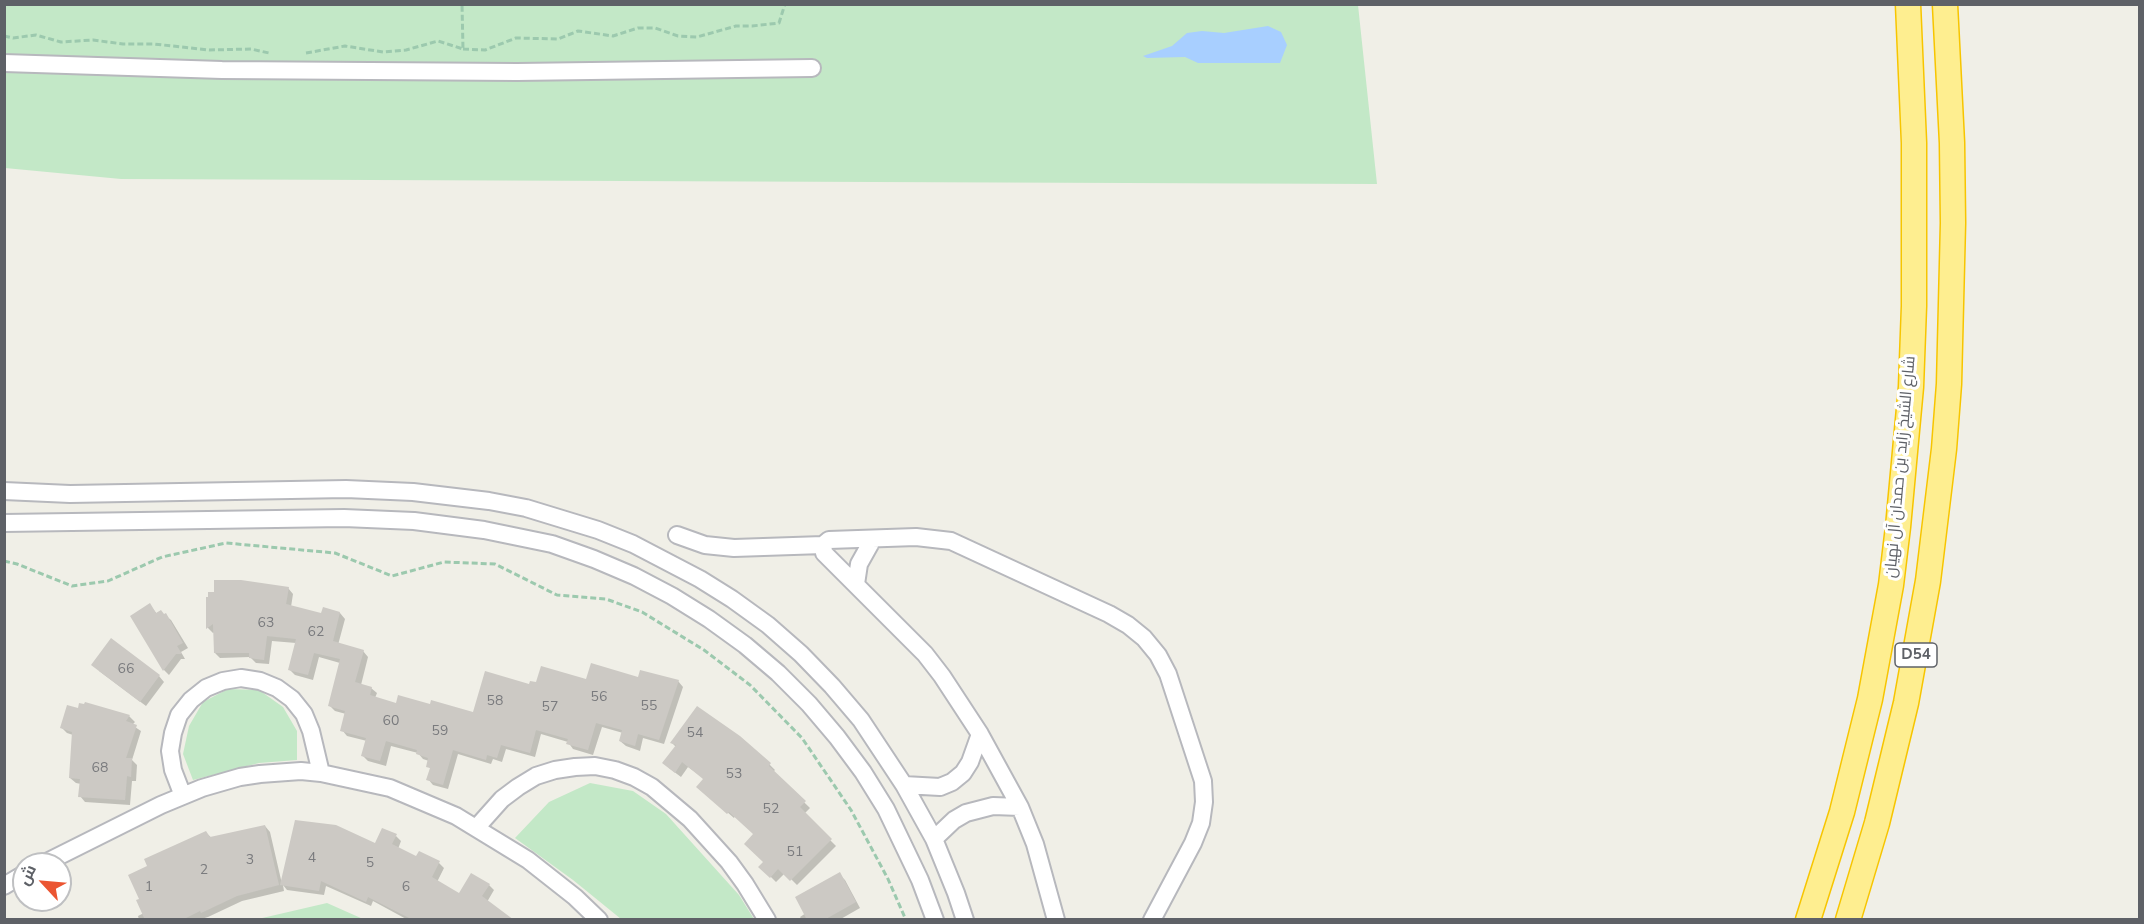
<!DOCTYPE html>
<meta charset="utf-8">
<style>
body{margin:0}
#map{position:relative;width:2144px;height:924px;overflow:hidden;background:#f0efe7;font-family:"Nunito Sans",Cairo,sans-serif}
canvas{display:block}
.frame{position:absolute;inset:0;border:6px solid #5e6167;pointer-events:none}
.north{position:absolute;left:12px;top:852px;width:60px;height:60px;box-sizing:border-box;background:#fff;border:2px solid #bfc0c2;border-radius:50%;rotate:296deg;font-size:16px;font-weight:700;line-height:24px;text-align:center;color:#5e6167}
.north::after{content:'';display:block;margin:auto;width:21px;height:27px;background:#eb5532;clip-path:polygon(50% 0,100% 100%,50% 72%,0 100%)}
</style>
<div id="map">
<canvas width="2144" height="924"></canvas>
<div class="frame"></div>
<div class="north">ش</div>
</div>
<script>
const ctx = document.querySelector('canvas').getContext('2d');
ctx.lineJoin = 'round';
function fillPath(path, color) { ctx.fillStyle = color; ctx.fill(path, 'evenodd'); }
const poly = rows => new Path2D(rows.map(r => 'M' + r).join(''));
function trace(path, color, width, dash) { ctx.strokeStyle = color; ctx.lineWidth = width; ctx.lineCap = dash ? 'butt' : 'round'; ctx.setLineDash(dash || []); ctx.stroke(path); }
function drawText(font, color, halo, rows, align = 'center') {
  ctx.font = font + ' "Nunito Sans",Cairo,sans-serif'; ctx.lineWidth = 6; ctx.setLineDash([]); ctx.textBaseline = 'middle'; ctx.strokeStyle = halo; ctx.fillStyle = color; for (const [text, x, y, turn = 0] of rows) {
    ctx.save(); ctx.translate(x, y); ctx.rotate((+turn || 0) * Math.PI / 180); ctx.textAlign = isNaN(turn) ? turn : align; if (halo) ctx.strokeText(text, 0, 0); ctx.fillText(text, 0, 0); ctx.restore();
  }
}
const green = poly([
 [4,5,1358,5,1377,184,121,179,5,168],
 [228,689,259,690,283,707,297,731,297,760,259,763,193,780,183,754,189,726,203,702],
 [590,783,633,791,666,814,739,895,754,919,621,919,573,880,515,838,549,802],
 [327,903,363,919,258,919]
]);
const water = poly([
 [1268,26,1281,32,1287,45,1280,63,1198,63,1185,57,1147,58,1143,56,1172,46,1187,33,1202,31,1224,33]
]);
const shadow = poly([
 [288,588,293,594,291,607,322,615,340,613,345,619,338,645,363,651,368,657,361,685,371,688,377,693,375,698,397,704,474,714,530,686,587,681,639,679,678,681,683,687,664,744,643,738,640,751,626,746,620,741,623,733,602,727,593,755,573,749,568,742,541,734,535,757,506,749,502,762,493,759,491,764,458,754,448,789,433,785,428,779,431,769,428,766,429,761,423,759,418,753,391,746,386,766,368,761,363,756,367,741,347,736,342,730,346,714,335,711,329,705,340,663,319,657,313,680,295,675,290,670,296,643,272,641,269,664,256,663,250,657,220,658,215,653,215,632,213,633,208,628,207,599],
 [150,605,157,614,165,615,171,620,188,648,181,652,185,659,181,659,169,675,164,670,132,616],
 [99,671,159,676,164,682,146,706],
 [86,703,129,716,135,722,132,725,141,731,132,760,137,765,136,781,132,781,130,805,85,802,80,796,81,784,76,783,70,778,73,735,67,733,62,728],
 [739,737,770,765,775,770,773,772,810,808,804,814,836,846,797,885,785,873,776,882,761,867,765,862,755,834,735,816,734,818,704,792,705,779,688,767,681,777,669,768,676,747,672,743],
 [265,826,270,832,282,884,396,836,401,841,398,849,417,858,439,863,444,868,437,882,459,895,489,885,494,890,487,902,512,920,408,920,373,901,371,906,326,886,324,895,287,890,283,885,284,891,242,901,208,917,198,920,139,920,138,916,144,913,141,900,149,867,206,833,212,838],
 [839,874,845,880,860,908,839,920,802,920,800,917,806,913]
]);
const building = poly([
 [214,580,241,580,289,587,286,604,321,613,323,607,340,612,333,641,364,650,355,682,372,687,370,695,396,703,398,695,430,704,431,700,473,712,485,671,529,684,530,681,536,682,541,666,586,679,591,663,638,677,640,670,679,680,659,740,638,734,635,746,619,741,622,730,596,723,588,750,566,744,568,739,536,730,530,753,501,745,497,758,487,755,486,760,453,750,443,785,426,780,430,768,426,767,428,758,416,754,417,750,386,741,380,761,361,756,366,738,340,731,345,711,328,706,340,659,314,653,308,675,288,670,296,639,267,636,264,660,249,658,249,653,214,653,213,624,206,629,206,597,208,597,208,592,214,592],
 [150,603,156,613,161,610,164,614,166,613,183,643,177,646,182,654,176,654,163,671,130,616],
 [111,638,160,675,140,702,91,665],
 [85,702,130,715,126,721,137,725,126,758,132,758,131,777,127,776,125,800,78,797,80,779,69,778,72,732,60,728,67,705,78,708,79,703,84,704],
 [697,706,740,736,771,763,769,766,806,801,800,807,832,839,790,881,778,869,770,878,758,867,763,862,744,844,753,834,729,812,727,814,696,787,703,779,682,762,675,773,662,763,676,745,670,743],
 [295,820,336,825,375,843,382,828,397,834,392,844,416,856,419,851,440,861,432,877,459,893,471,873,490,884,482,896,514,920,413,920,368,897,366,902,321,881,319,891,280,885],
 [265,825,279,885,237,896,201,913,200,911,182,920,145,920,136,900,139,899,128,875,147,866,144,859,206,831,210,837],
 [840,872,856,902,824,920,807,920,795,897]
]);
const path = poly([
 [4,36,13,38,36,35,61,42,93,40,123,44,154,44,209,50,251,49,269,53],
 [463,49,485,50,516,38,558,39,578,31,613,36,638,28,655,28,678,36,697,37,736,26,752,26,779,23,785,4],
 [306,53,345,46,383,52,406,50,438,41,463,49,462,4],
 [4,561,17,564,72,586,108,581,162,557,226,543,335,553,392,576,444,562,495,564,557,595,606,599,642,612,704,650,750,685,802,738,851,810,888,879,906,920],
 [296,920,310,920]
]);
const minor = poly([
 [4,63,222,70,517,72,812,68],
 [4,491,70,494,346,489,413,492,489,501,526,508,598,530,633,544,700,579,732,599,768,625,801,654,832,686,861,720,904,785,934,839,956,893,965,920],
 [4,523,344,518,414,521,484,530,552,544,594,559,634,576,672,596,709,619,745,645,778,673,809,704,837,737,863,772,886,809,920,880,935,920],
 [677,535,705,545,734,548,823,545],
 [856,584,859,564,873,539],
 [904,785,940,787,952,782,963,773,970,762,980,734],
 [183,796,173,770,170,751,173,733,179,715,191,700,206,688,223,681,241,678,260,681,277,688,292,699,304,714,311,731,321,773],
 [477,827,502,799,518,787,536,776,555,770,575,767,595,766,615,770,634,777,652,787,690,819,729,862,745,884,767,920],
 [934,839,954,820,966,813,993,806,1020,807],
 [43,864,161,805,202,788,240,777,260,774,301,771,321,773,390,788,456,816,528,860,575,897,599,920],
 [4,886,24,874],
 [1056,920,1035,844,1020,807,980,734,942,676,925,654,824,553,823,545,829,540,916,537,951,541,1109,614,1128,625,1144,638,1158,655,1168,674,1203,781,1204,802,1201,823,1193,843,1152,920]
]);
const highway = poly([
 [1808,920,1842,812,1870,699,1891,585,1898,527,1911,387,1914,306,1914,143,1908,4],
 [1848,920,1877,823,1906,703,1928,581,1944,449,1949,384,1953,223,1952,143,1945,4]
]);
const numberNames = [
 ["63",266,624],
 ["62",316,633],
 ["66",126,670],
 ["56",599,698],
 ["58",495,702],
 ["55",649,707],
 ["57",550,708],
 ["60",391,722],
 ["59",440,732],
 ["54",695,734],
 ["68",100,769],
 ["53",734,775],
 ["52",771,810],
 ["51",795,853],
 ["4",312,859],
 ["3",250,861],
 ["5",370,864],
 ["2",204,871],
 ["1",149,888],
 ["6",406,888]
];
const shields = [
 [1916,655,42]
];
const shieldNames = [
 ["D54",1916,655]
];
const streetNames = [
 ["شارع الشيخ زايد بن حمدان آل نهيان",1901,467,-85]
];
fillPath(green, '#c3e8c7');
fillPath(water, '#a8cfff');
fillPath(shadow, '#0003');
fillPath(building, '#ccc9c4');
trace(minor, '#b7b8bd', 20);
trace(highway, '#f7c500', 27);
trace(path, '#9cc9ae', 3, [6, 3]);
trace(minor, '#fff', 16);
trace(highway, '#feee90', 24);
drawText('14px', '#7a7b7e', null, numberNames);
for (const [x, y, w] of shields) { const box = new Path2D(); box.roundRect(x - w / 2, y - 12, w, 24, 4.5); ctx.fillStyle = '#fff'; ctx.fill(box); trace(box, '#5e6167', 1.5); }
drawText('bold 15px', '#5e6167', null, shieldNames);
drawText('16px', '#5e6167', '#fff', streetNames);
</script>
